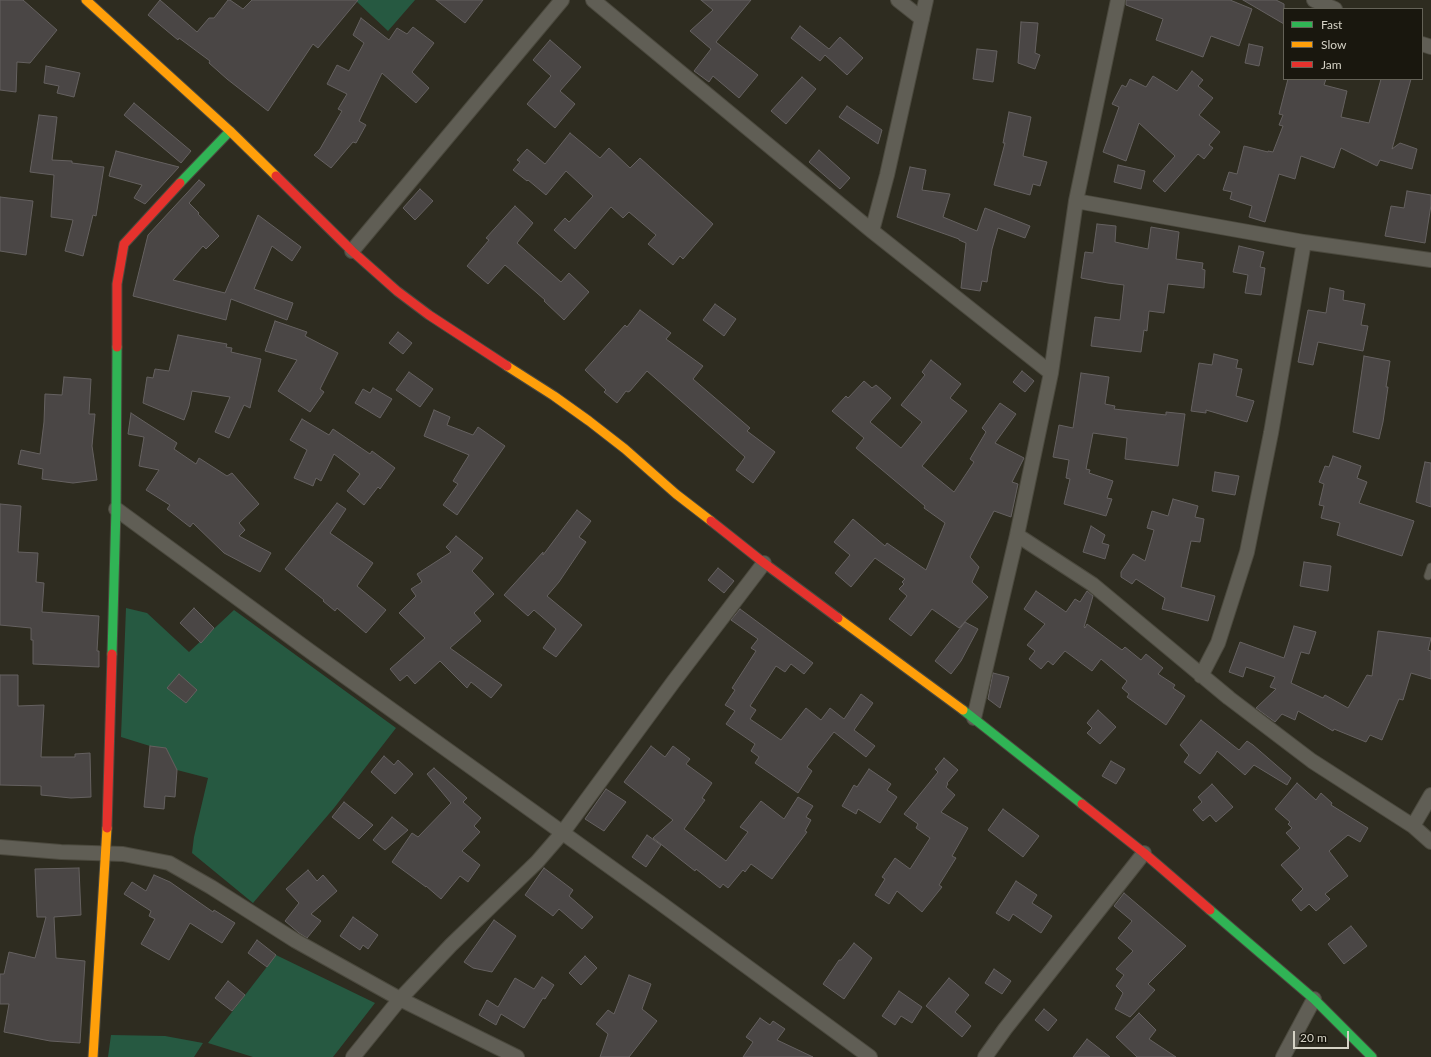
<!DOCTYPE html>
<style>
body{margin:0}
#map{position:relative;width:1431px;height:1057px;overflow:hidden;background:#2e2c20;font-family:Lato,sans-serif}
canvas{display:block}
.legend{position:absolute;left:1283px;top:8px;width:140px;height:72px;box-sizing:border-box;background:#19170e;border:1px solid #646257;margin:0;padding:5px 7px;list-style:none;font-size:12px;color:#d5d2c5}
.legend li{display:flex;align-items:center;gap:8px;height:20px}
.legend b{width:20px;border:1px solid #646257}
.scale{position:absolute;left:1293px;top:1031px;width:56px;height:18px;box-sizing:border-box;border:2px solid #d5d2c5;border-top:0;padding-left:5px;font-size:12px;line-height:14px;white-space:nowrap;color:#d5d2c5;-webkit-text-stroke:3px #19170e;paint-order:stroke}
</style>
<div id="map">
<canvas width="1431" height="1057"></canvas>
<ul class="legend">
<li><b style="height:5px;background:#30b455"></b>Fast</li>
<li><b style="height:5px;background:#ff9f0a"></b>Slow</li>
<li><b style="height:5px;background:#e5322d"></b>Jam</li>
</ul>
<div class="scale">20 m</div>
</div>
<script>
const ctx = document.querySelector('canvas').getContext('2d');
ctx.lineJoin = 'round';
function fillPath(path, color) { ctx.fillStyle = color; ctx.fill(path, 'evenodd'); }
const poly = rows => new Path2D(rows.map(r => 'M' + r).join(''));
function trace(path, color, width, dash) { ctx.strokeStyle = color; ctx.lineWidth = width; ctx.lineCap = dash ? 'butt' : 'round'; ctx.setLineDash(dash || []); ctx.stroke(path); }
const green = poly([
 [355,0,415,0,388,31],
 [126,608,147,613,189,652,234,610,396,728,334,808,253,903,192,853,194,837,208,778,177,770,166,748,150,746,121,737],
 [276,955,375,1003,333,1057,253,1057,208,1043],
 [111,1035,165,1036,203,1043,194,1057,108,1057]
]);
const building = poly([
 [0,0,23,0,57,30,30,63,17,62,16,92,0,90,0,0],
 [160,0,197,32,209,18,214,18,228,0,230,0,243,9,252,0,358,0,318,48,313,44,268,111,227,79,209,63,210,61,179,38,178,40,148,15,160,0],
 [436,0,483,0,465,23,436,0],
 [701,0,751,0,716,42,758,75,739,98,713,76,709,82,694,71,711,49,690,31,713,10,701,0],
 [1126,0,1230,0,1252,9,1239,46,1211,36,1203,57,1156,40,1163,19,1126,5,1126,0],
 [1243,0,1276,0,1284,4,1284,24,1243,0],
 [361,18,389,40,397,28,407,34,413,27,434,43,412,72,429,88,416,103,382,73,359,121,366,125,356,143,353,142,331,168,314,155,320,149,342,111,338,109,347,94,327,84,337,65,349,71,364,43,353,35,361,18],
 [1021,22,1038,23,1035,53,1040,55,1035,69,1018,63,1021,22],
 [800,26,829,49,840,37,863,58,847,75,825,55,820,61,791,38,800,26],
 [550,40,581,67,560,91,575,104,555,128,527,104,551,76,533,60,550,40],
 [1249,44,1263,47,1259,66,1245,63,1249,44],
 [977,49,997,51,993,82,973,79,977,49],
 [46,66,80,73,74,97,57,93,59,86,44,83,46,66],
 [1192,71,1203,80,1198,86,1213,98,1199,115,1220,132,1209,145,1213,148,1204,159,1198,154,1165,192,1153,181,1175,156,1139,123,1126,161,1103,152,1119,107,1112,104,1122,85,1126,87,1130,79,1146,87,1153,76,1177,91,1192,71],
 [802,77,816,89,786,124,771,111,802,77],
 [1288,79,1326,79,1324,85,1347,91,1341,117,1369,123,1381,79,1411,79,1392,149,1400,143,1417,149,1412,169,1380,160,1377,166,1341,148,1334,168,1301,156,1295,179,1279,174,1265,222,1249,217,1252,206,1230,199,1232,192,1223,190,1229,172,1237,174,1244,146,1268,152,1268,151,1273,152,1283,126,1279,125,1283,115,1279,114,1288,79],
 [134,103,191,151,181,163,124,115,134,103],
 [847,106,882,130,878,144,839,117,847,106],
 [1009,112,1031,117,1023,156,1047,162,1040,186,1033,184,1030,195,994,185,1005,143,1003,143,1009,112],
 [39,115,57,117,52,160,72,161,72,163,104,167,96,216,93,215,83,256,65,251,73,220,51,217,54,175,30,172,39,115],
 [570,133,600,158,609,148,630,168,640,158,713,224,683,259,680,256,673,265,648,244,656,235,629,212,623,218,611,207,575,249,554,230,565,218,569,222,593,196,566,171,546,195,528,180,527,181,513,170,520,162,517,160,527,149,545,164,570,133],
 [819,150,850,178,840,189,809,162,819,150],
 [116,151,179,167,145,204,134,198,142,185,109,176,116,151],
 [1118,165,1145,171,1141,189,1114,182,1118,165],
 [910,167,926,170,922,190,950,194,943,217,977,231,985,208,1030,226,1025,238,998,228,992,249,987,282,982,281,980,291,961,288,966,243,959,240,959,239,897,217,910,167],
 [199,180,205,185,189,203,199,213,198,214,219,236,206,249,203,246,173,280,225,293,258,215,301,247,292,261,272,246,254,289,293,303,287,320,231,299,226,320,133,296,148,235,199,180],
 [420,189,433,201,415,220,403,208,420,189],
 [1407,191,1431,195,1431,205,1425,243,1385,236,1391,206,1404,208,1407,191],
 [0,197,33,201,26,255,0,251,0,197],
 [515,206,533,223,517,243,561,282,569,273,589,292,564,320,544,301,545,300,505,265,488,284,467,266,489,240,486,238,515,206],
 [1097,224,1116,226,1115,242,1148,249,1151,227,1179,232,1176,259,1203,263,1202,269,1205,270,1204,288,1168,284,1164,313,1149,311,1147,331,1144,330,1141,352,1091,346,1095,317,1120,320,1124,285,1108,283,1081,278,1085,252,1093,253,1097,224],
 [1239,246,1264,252,1260,267,1265,268,1261,295,1245,293,1248,275,1233,272,1239,246],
 [1330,288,1344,291,1343,300,1365,304,1361,325,1368,326,1363,351,1318,342,1313,365,1298,362,1308,310,1326,313,1330,288],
 [715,304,736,319,724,336,703,320,715,304],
 [640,310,671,333,666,339,703,366,693,379,750,428,747,431,775,452,753,483,736,470,745,457,647,371,630,391,628,392,626,391,617,403,604,392,606,390,585,370,625,325,627,327,640,310],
 [275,321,307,332,305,336,338,353,320,389,324,392,310,412,278,391,297,360,265,351,275,321],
 [398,332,412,343,403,354,389,343,398,332],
 [178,335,227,344,226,347,232,348,231,352,261,359,250,408,244,405,229,438,215,432,230,397,192,391,189,406,184,420,143,403,147,377,153,378,155,369,169,371,178,335],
 [1214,354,1238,360,1236,368,1242,369,1236,396,1254,401,1247,422,1206,410,1206,413,1191,411,1199,363,1212,365,1214,354],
 [1364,356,1390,361,1386,387,1388,387,1383,422,1379,439,1353,432,1364,356],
 [931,360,961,384,950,398,967,411,922,466,954,492,974,462,970,459,986,432,982,428,1000,403,1016,414,995,443,1024,458,1012,482,1018,484,1011,517,994,511,970,557,979,567,972,582,988,597,959,628,932,609,911,636,889,619,907,596,899,589,904,584,902,582,905,579,875,558,851,587,835,573,850,555,834,542,853,519,885,546,887,543,926,570,945,523,924,508,925,506,856,448,864,438,832,411,846,396,848,398,864,381,872,388,876,385,891,398,870,422,901,448,922,422,901,405,925,375,922,372,931,360],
 [1022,371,1034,381,1025,392,1013,382,1022,371],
 [409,372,433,389,420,407,396,390,409,372],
 [1081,373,1109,377,1105,404,1115,406,1114,409,1166,415,1166,412,1185,414,1178,466,1125,459,1127,438,1093,433,1086,469,1090,470,1089,473,1113,481,1107,498,1112,499,1106,516,1064,504,1070,479,1066,478,1069,460,1053,457,1059,425,1073,428,1081,373],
 [64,377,91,379,89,414,95,414,92,446,97,480,73,483,42,479,43,469,18,464,21,450,40,454,44,422,45,394,62,395,64,377],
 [373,388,392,399,380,418,355,403,363,389,370,393,373,388],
 [434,410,450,417,447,425,473,435,478,427,505,446,457,515,443,505,458,484,453,481,469,455,424,436,434,410],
 [131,413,177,443,174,449,196,464,199,458,227,476,232,473,259,504,239,523,245,530,239,536,271,553,260,572,224,553,193,523,190,527,167,509,170,505,146,490,159,470,139,466,144,437,128,434,131,413],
 [302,419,329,435,333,429,370,454,372,451,395,468,380,489,378,487,364,505,347,491,360,474,334,454,321,481,316,478,313,486,294,478,307,450,290,440,302,419],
 [1333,456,1361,466,1357,478,1367,482,1359,503,1414,521,1402,556,1337,535,1340,523,1321,518,1324,506,1319,505,1324,484,1319,482,1325,466,1329,467,1333,456],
 [1425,462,1431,463,1431,507,1416,502,1425,462],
 [1215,472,1239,476,1235,495,1212,491,1215,472],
 [1173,499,1198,506,1195,517,1204,519,1200,542,1191,541,1181,587,1215,596,1208,621,1162,609,1165,598,1136,579,1132,584,1121,577,1121,572,1133,554,1145,561,1154,530,1147,528,1152,511,1168,516,1173,499],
 [337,503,346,509,330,533,373,563,357,586,386,610,366,633,337,608,335,611,323,601,324,600,285,569,337,503],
 [0,504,21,506,18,552,38,553,36,582,44,583,42,612,99,616,97,651,99,651,99,667,33,664,33,640,31,640,31,628,0,625,0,504],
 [577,510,591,521,579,537,586,542,559,582,547,596,582,625,556,657,543,648,556,629,534,610,528,616,504,595,543,552,543,555,577,510],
 [1091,526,1105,535,1102,543,1109,545,1105,559,1083,552,1091,526],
 [456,536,483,558,472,571,494,594,474,613,481,621,450,648,502,685,491,698,471,682,467,688,440,661,415,684,407,675,400,681,390,669,425,638,399,613,416,596,411,589,422,582,417,574,451,552,446,547,456,536],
 [1304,562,1331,566,1328,591,1300,586,1304,562],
 [718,568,734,581,724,593,708,580,718,568],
 [1036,591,1066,612,1075,599,1080,602,1087,591,1093,596,1084,627,1085,628,1087,624,1122,650,1125,647,1141,660,1146,654,1163,668,1158,674,1175,685,1173,688,1185,696,1166,725,1127,697,1129,694,1122,688,1127,681,1101,659,1092,671,1065,651,1053,665,1048,661,1041,669,1029,659,1035,651,1027,645,1045,624,1024,609,1036,591],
 [194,608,214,628,201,643,180,623,194,608],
 [740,609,813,663,804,674,791,664,785,672,776,666,750,706,756,710,750,719,781,740,806,708,821,720,830,708,844,719,861,694,873,703,854,730,875,746,866,757,834,732,807,767,812,771,798,793,755,763,759,757,751,751,755,744,726,724,735,711,725,705,735,690,732,688,756,651,751,648,758,639,731,620,740,609],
 [965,622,978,629,961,661,951,674,935,661,965,622],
 [1294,626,1316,632,1309,654,1301,652,1291,683,1323,698,1325,695,1348,708,1367,675,1372,676,1378,631,1431,638,1428,650,1431,651,1431,679,1411,673,1403,700,1399,699,1382,740,1370,735,1366,742,1334,729,1333,731,1298,711,1295,720,1282,714,1275,722,1256,708,1276,689,1270,687,1275,677,1246,667,1243,677,1229,672,1240,642,1284,658,1294,626],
 [993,673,1009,677,1000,708,988,699,993,673],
 [179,674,197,690,186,703,167,688,179,674],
 [0,675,18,675,18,706,44,705,41,757,75,757,75,754,90,753,91,797,71,798,41,795,41,786,0,785,0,675],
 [1098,710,1116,727,1100,744,1087,733,1092,728,1087,723,1098,710],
 [1201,720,1239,750,1247,741,1253,745,1291,778,1287,785,1254,765,1245,775,1217,751,1215,755,1200,774,1184,762,1189,755,1180,745,1201,720],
 [150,746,166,748,177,770,175,797,165,796,164,809,144,807,150,746],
 [651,746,665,757,673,746,690,759,686,764,712,783,702,798,705,800,684,829,726,861,748,832,740,827,761,801,784,819,798,797,813,806,806,817,811,820,805,831,807,832,772,879,751,864,745,872,743,870,728,888,723,884,720,888,696,869,695,871,653,838,673,820,624,782,651,746],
 [384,756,394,765,398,760,413,774,395,794,371,772,384,756],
 [944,758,958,770,947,783,948,784,946,787,955,795,941,812,968,828,952,856,956,858,939,885,942,887,922,912,897,891,889,904,875,895,885,879,882,877,895,858,910,869,930,838,916,828,918,824,904,814,938,772,935,769,944,758],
 [1111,761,1125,769,1116,784,1102,776,1111,761],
 [434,768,467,798,463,802,481,818,474,826,480,832,462,851,480,865,468,882,460,876,441,899,426,886,426,887,392,862,412,833,418,837,451,803,427,774,434,768],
 [869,769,891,784,887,790,897,797,880,823,858,809,856,814,842,806,854,785,857,787,869,769],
 [1297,783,1316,800,1321,793,1332,803,1331,805,1368,828,1360,842,1348,835,1329,851,1348,876,1325,894,1330,899,1316,911,1309,904,1301,911,1292,900,1303,889,1281,865,1300,848,1286,833,1292,828,1288,824,1290,822,1275,809,1297,783],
 [1212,784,1233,807,1216,822,1210,815,1203,821,1193,810,1202,802,1198,797,1212,784],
 [606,789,626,802,604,831,585,819,606,789],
 [344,802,373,825,359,839,332,817,344,802],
 [1003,809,1039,836,1023,857,988,830,1003,809],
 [392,817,408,830,385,850,373,840,392,817],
 [647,835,661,845,646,867,632,857,647,835],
 [79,868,81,915,54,917,56,958,85,961,80,1043,50,1041,4,1032,9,1004,0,1004,0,974,4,974,9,952,35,958,46,917,37,917,35,869,79,868],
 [544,868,573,890,569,896,593,917,582,929,559,909,553,916,525,895,544,868],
 [308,870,317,881,323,875,337,891,311,914,321,921,307,938,299,933,285,921,299,903,286,889,308,870],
 [154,875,170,882,213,912,214,910,235,923,222,943,190,923,169,960,141,944,155,919,149,916,151,911,124,894,132,882,146,891,154,875],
 [1016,881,1037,895,1032,903,1052,916,1041,933,1013,914,1009,921,996,913,1016,881],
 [1124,893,1186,946,1148,984,1155,990,1130,1017,1115,1009,1123,993,1116,986,1124,975,1116,969,1133,951,1118,938,1132,921,1114,906,1124,893],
 [353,917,378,935,368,949,363,945,360,950,340,936,353,917],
 [494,920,516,936,492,972,473,968,464,962,494,920],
 [1351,926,1367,946,1344,964,1328,944,1351,926],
 [257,940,276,955,267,967,248,953,257,940],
 [854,943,872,958,844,999,823,984,839,960,841,960,854,943],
 [585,956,597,968,581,985,569,973,585,956],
 [994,969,1011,981,1002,994,985,983,994,969],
 [629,975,651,984,642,1009,657,1021,629,1057,600,1057,608,1034,596,1024,608,1010,614,1014,629,975],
 [542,977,554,985,545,999,543,998,524,1028,501,1014,496,1025,479,1015,487,1000,498,1007,515,978,534,989,542,977],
 [949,978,969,995,955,1012,971,1026,962,1037,926,1006,949,978],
 [228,981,245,995,232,1011,215,998,228,981],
 [899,991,922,1007,912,1023,901,1016,895,1025,882,1016,899,991],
 [1044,1009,1057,1020,1048,1031,1035,1020,1044,1009],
 [1139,1013,1156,1030,1149,1039,1176,1057,1137,1057,1116,1037,1139,1013],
 [760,1018,770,1025,773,1021,785,1029,777,1040,813,1057,743,1057,753,1042,746,1037,760,1018],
 [1087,1039,1110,1057,1073,1057,1087,1039]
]);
const lane = poly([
 [1428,576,1431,567]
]);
const street = poly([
 [593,0,872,231,1051,373],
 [898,0,922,19],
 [1314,0,1335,9],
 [1422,44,1431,47],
 [1076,201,1304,242,1431,260],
 [872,231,887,175,926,0],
 [352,251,562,0],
 [116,509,311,652,659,902,870,1057],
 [1017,535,1092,584,1229,698,1312,761,1413,826,1431,842],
 [1201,676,1218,643,1247,552,1271,433,1304,242],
 [974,718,1017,535,1051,373,1076,201,1118,0],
 [1413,826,1431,795],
 [0,847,61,852,123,854,169,863,211,887,296,941,400,999,517,1057],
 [353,1057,400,999,451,945,537,862,563,832,674,681,764,563],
 [985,1057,1005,1029,1144,853],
 [1283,1057,1314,999]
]);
const fast = poly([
 [180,183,230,131],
 [112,654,116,509,117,347],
 [963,710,1082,804],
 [1210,910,1314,999,1372,1057]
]);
const slow = poly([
 [86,0,230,131,276,176],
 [507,366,554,396,589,421,625,449,676,494,711,521],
 [838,618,963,710],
 [93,1057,107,828]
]);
const jam = poly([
 [276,176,352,251,397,291,429,315,507,366],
 [117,347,117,284,124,244,180,183],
 [711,521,764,563,838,618],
 [1082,804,1144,853,1210,910],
 [107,828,112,654]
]);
fillPath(green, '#265941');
fillPath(building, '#4a4645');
trace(building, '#656160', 1);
trace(lane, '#4b493e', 9);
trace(street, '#4b493e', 16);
trace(fast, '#4b493e', 11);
trace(slow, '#4b493e', 11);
trace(jam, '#4b493e', 11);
trace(lane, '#605e55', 7);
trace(street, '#605e55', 14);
trace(fast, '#30b455', 9);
trace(slow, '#ff9f0a', 9);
trace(jam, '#e5322d', 9);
</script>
